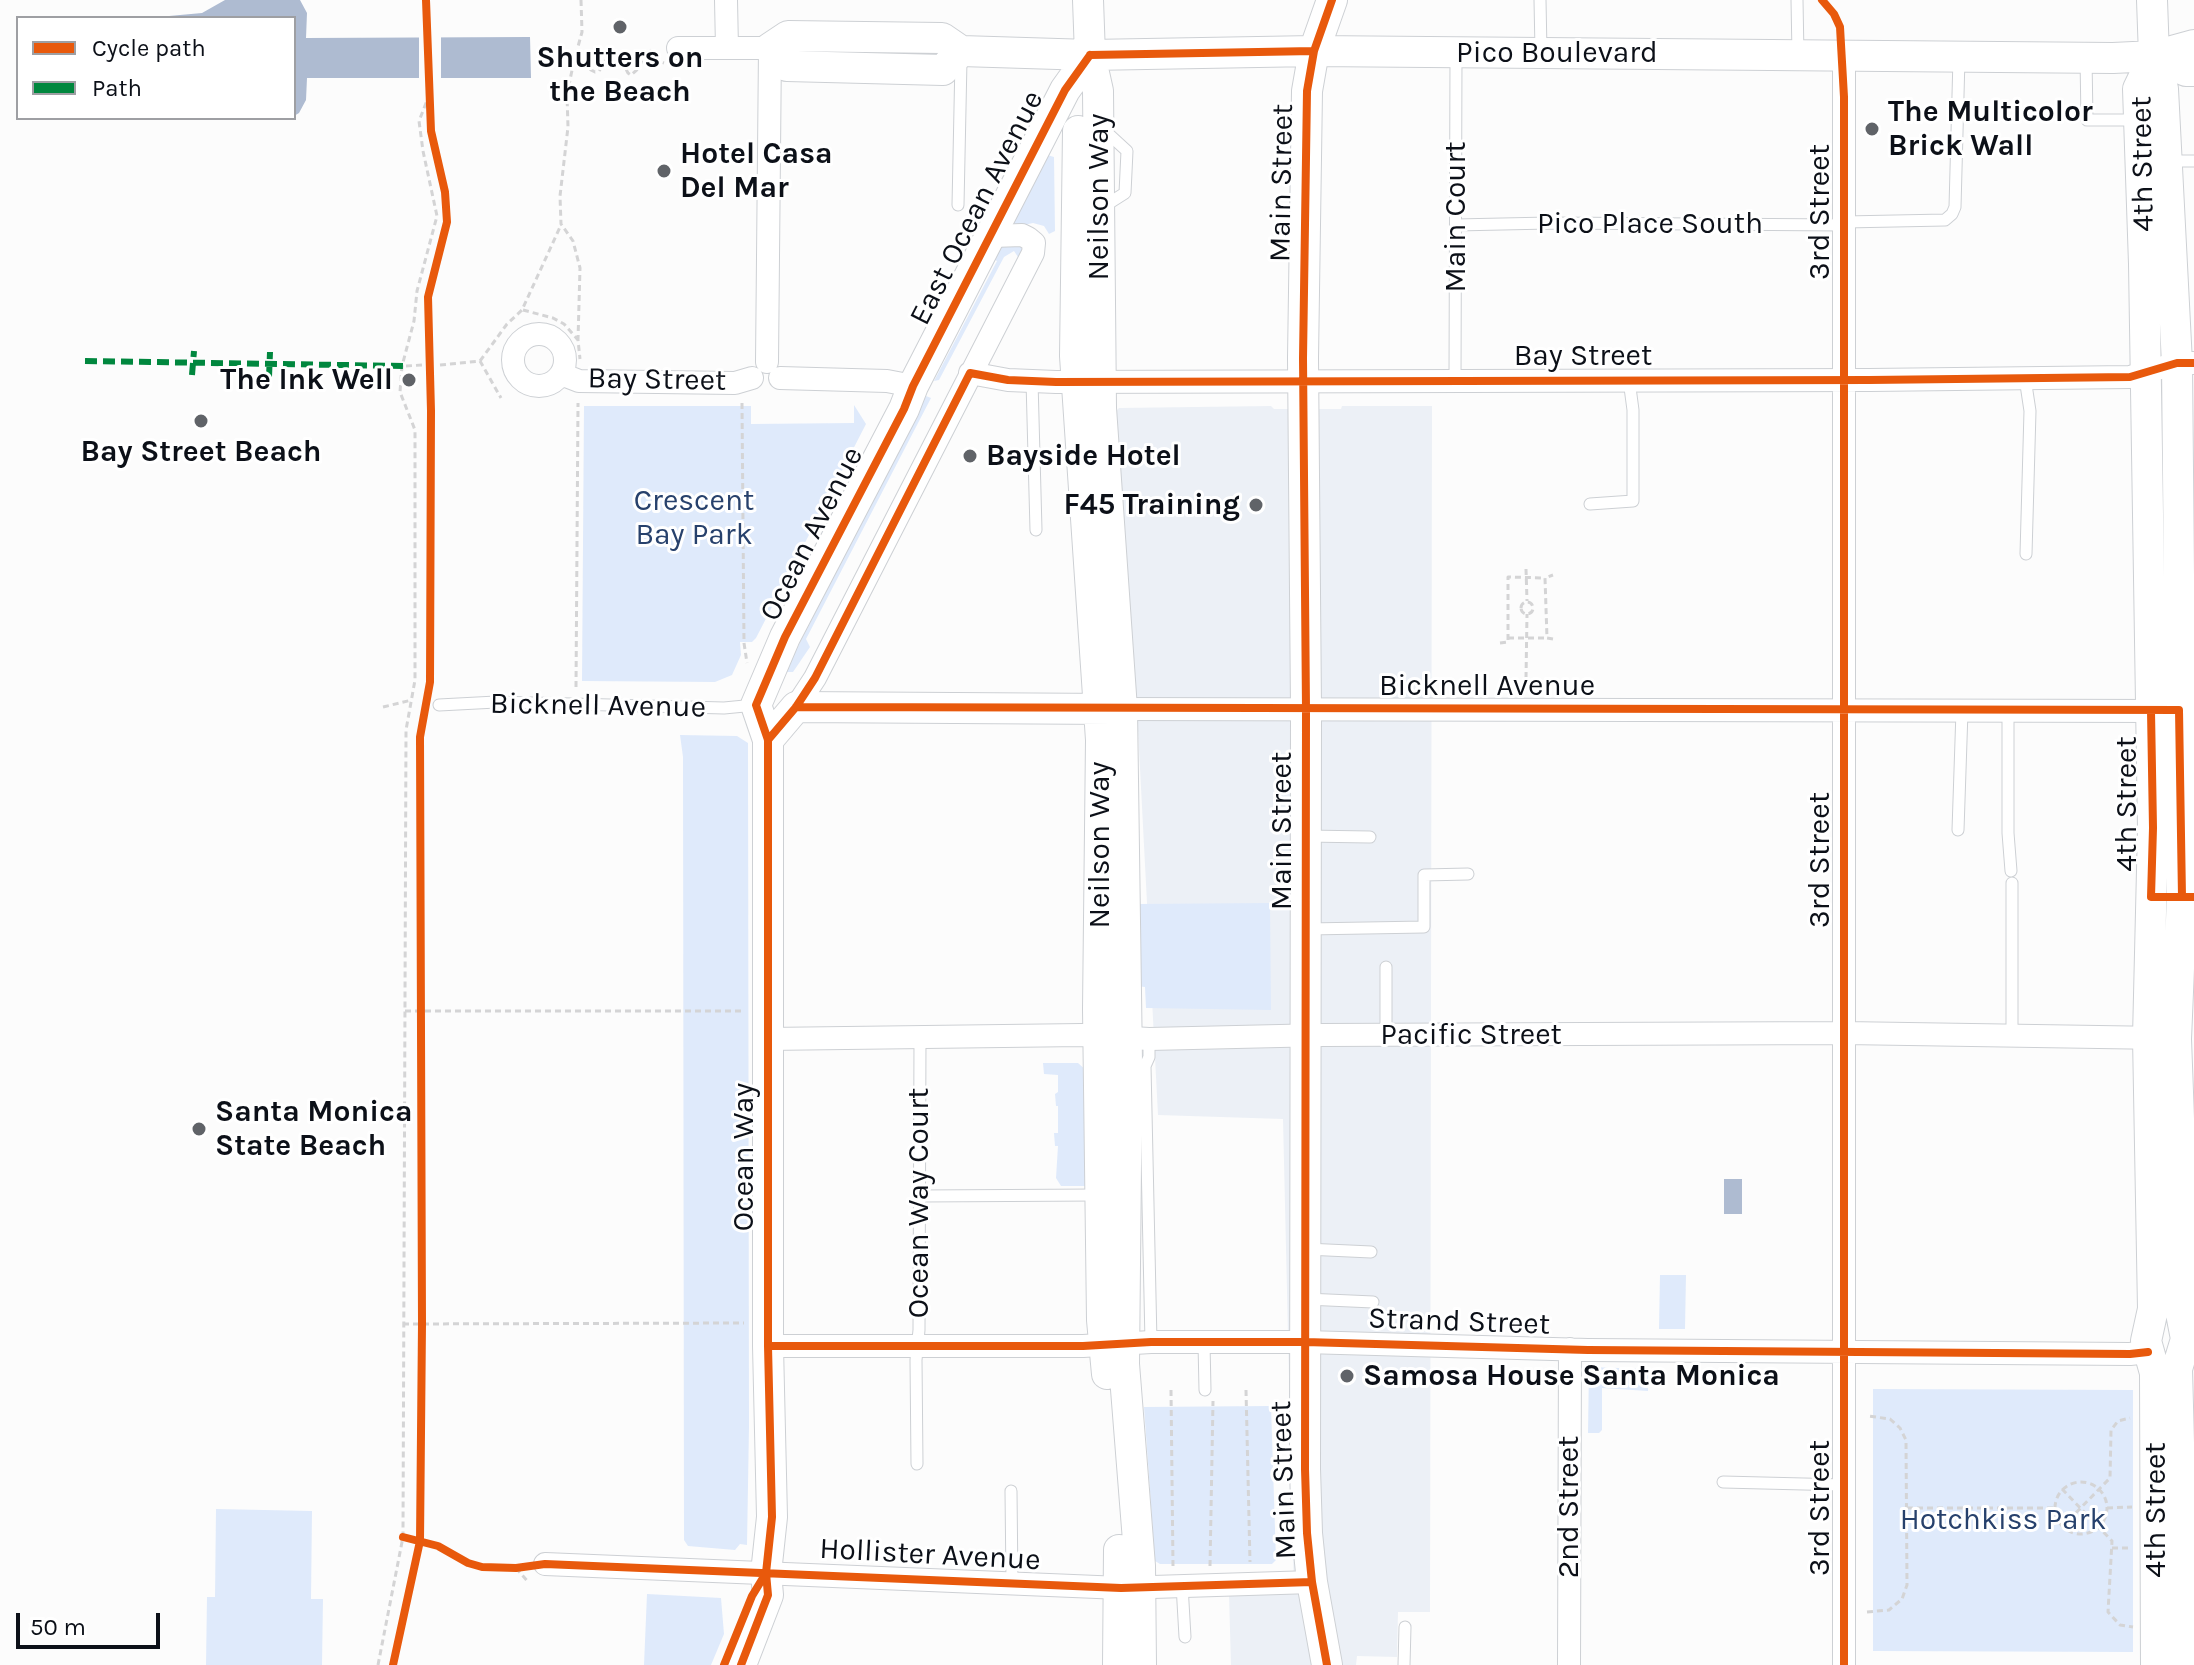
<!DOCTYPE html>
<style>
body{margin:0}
#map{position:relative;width:2194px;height:1665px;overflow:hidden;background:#fcfcfc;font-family:Karla,sans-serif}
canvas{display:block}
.legend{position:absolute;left:16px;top:16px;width:280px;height:104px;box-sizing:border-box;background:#fff;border:2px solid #9e9fa3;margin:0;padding:10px 14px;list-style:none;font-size:24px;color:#0c1018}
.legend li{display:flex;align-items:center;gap:16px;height:40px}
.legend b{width:40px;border:2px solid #9e9fa3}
.scale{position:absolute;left:16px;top:1613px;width:144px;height:36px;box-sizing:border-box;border:4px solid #0c1018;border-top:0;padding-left:10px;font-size:24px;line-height:28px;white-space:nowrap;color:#0c1018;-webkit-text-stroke:6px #fff;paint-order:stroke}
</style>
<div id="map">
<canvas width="2194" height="1665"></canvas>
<ul class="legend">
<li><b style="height:10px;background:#e8590c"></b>Cycle path</li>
<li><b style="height:10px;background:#00873e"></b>Path</li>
</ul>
<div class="scale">50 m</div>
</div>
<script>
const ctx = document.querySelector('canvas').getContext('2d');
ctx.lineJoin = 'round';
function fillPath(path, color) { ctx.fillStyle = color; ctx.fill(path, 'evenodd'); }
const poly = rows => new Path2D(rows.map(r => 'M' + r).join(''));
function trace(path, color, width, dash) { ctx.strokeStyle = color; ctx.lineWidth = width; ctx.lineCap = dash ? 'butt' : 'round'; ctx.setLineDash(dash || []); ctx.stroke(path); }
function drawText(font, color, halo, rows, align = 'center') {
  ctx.font = font + ' Karla,sans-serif'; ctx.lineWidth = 6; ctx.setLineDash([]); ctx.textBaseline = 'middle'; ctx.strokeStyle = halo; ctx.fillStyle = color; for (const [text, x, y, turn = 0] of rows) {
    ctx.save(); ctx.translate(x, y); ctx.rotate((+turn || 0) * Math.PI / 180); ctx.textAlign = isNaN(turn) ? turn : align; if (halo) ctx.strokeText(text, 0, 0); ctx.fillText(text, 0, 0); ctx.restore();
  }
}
const built = poly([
 [1271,406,1274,409,1341,409,1342,406,1432,406,1430,1612,1398,1612,1397,1657,1357,1656,1356,1665,1231,1665,1229,1595,1294,1593,1283,1119,1158,1115,1135,672,1116,411,1119,408]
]);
const green = poly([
 [1044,154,1054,157,1055,231,1049,234,1044,226,1033,223,1010,228],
 [1002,246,1021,246,1024,249,1020,260,1014,251,1004,257,939,380,934,381,997,261,990,257],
 [926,396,931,398,806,639,810,647,793,672,785,672],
 [854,405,866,424,756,638,752,642,740,642,741,655,732,675,715,682,582,681,584,406,751,406,751,424,854,423],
 [680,735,737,736,748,743,749,1426,747,1545,740,1544,735,1550,688,1546,684,1540,683,757],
 [1270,903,1271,1010,1146,1008,1145,987,1135,986,1137,904],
 [1043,1063,1078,1063,1087,1071,1086,1186,1061,1186,1056,1178,1058,1146,1055,1146,1054,1133,1058,1133,1058,1106,1056,1106,1055,1094,1058,1092,1058,1075,1044,1074],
 [1660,1275,1686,1275,1685,1329,1659,1329],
 [1589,1367,1648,1369,1648,1391,1602,1388,1602,1430,1599,1433,1588,1433],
 [1873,1389,2133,1390,2133,1652,1873,1651],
 [1271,1406,1276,1560,1272,1564,1160,1564,1155,1561,1144,1407],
 [216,1509,312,1511,311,1599,323,1599,322,1665,206,1665,207,1597,215,1597],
 [647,1594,721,1598,724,1634,711,1665,644,1665]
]);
const water = poly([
 [225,0,300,0,307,13,306,38,530,37,531,78,307,78,306,100,299,113,294,116,294,18,147,18,202,13],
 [1724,1179,1742,1179,1742,1214,1724,1214]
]);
const pier = poly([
 [419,37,441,37,441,79,419,78]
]);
const path = poly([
 [581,0,582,32,574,61,595,72,599,71,612,51,616,50,628,73,631,75,639,68,645,52,649,50,653,52,657,61,664,63],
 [574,61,567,94,568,127,560,196,561,224,573,241,580,268,578,340,580,359],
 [606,61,629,64,656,58],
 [523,310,553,318,564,324,578,340],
 [480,361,507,324,522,310,561,225],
 [440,365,480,361,501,398],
 [406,366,422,365],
 [742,403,744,643,747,663],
 [1526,569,1527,601],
 '1521 608a6 6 0 1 1 12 0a6 6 0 1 1-12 0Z',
 [1508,638,1547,638],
 [1553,639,1547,638,1545,578,1553,575],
 [1500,643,1508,642,1508,577,1545,578],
 [1526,678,1527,614],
 [576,687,578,403],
 [383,707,412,700],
 [405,1011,745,1011],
 [403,1324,744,1323],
 [1171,1390,1173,1566],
 [1246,1390,1250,1562],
 '2055 1508a26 26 0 1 1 52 0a26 26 0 1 1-52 0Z',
 [2062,1489,2112,1541,2108,1612,2120,1625,2133,1627],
 [1907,1508,2054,1508],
 [2107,1508,2132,1507],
 [2062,1527,2110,1478,2111,1430,2118,1421,2130,1418],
 [2112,1548,2132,1548],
 [1210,1566,1213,1401],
 [516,1568,529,1583],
 [1867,1612,1889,1610,1902,1599,1907,1585,1906,1440,1900,1428,1890,1419,1868,1416],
 [378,1665,403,1537,406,730,415,680,415,430,400,392,402,366,414,321,417,291,437,216,423,151,419,121,428,98]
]);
const lane = poly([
 [1540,0,1541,51],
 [1797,0,1798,55],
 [2086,58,2087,120,2139,120],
 [1102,128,1127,151,1125,193,1103,207],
 [2167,161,2194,161],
 [958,205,961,60],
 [1845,222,1945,220,1952,214,1955,207,1959,58],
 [1456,225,1549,223,1845,225],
 [2025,378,2030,411,2026,554],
 [1455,380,1456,54],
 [1032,381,1036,530],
 [1590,504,1633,501,1633,410,1629,380],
 [439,705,496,702,724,708,755,705],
 [2008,711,2008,833,2011,871],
 [1958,830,1962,711],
 [1306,836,1370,837],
 [1308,929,1424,927,1424,875,1468,874],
 [1386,1035,1386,967],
 [2012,1035,2012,883],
 [1149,1039,1149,1057,1145,1066,1151,1342],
 [919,1196,1098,1195],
 [1306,1249,1371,1252],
 [1306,1299,1373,1302],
 [1204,1343,1205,1390],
 [917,1464,916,1360,919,1330,920,1037],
 [1723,1482,1844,1485],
 [1011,1491,1012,1583],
 [1182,1585,1185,1637],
 [1404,1665,1405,1627]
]);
const street = poly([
 [726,0,727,48],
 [678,48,770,48,767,362],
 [1844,56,1844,1665],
 '513 360a26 26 0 1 1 52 0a26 26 0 1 1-52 0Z',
 [970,373,1008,380,1056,382,1869,380,2130,377,2177,363,2194,363],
 [561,374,579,381,735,383,752,378],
 [780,378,887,381,913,386],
 [796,707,815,678,1033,253,1034,243,1028,238,1022,235,992,236],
 [1113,709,2166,711],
 [767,1039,1082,1035,1149,1039,1323,1035,1845,1033,2162,1038],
 [768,1346,1083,1346,1151,1342,1305,1342,1588,1350,2130,1354,2148,1352],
 [545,1564,1121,1588,1312,1582],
 [1569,1665,1570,1349]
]);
const secondary = poly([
 [1088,0,1090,55,1098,91,1101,408,1122,709,1127,1063,1124,1364,1140,1566,1141,1665],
 [2152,0,2154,56,2163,89,2177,363,2182,897,2176,1039,2179,1119,2179,1303,2186,1339,2177,1369,2185,1665],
 [961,51,943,70,787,66,770,48,788,36,942,38,961,51,1090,55,1314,51,2113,58,2154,56,2194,45],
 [2154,56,2138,89,2144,264,2153,828,2148,1037,2153,1309,2146,1341,2155,1373,2156,1665],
 [2154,56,2186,71,2194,71],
 [1078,131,1075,356,1101,740,1098,1009,1102,1320,1107,1374],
 [768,740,796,707,1113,709],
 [741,1665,768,1595,766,1573,772,1517,768,1346,768,740,756,705,785,637,904,409,913,386,1065,90,1090,55],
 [1118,1665,1119,1550],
 [1327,1665,1312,1582,1307,1533,1305,1469,1306,709,1303,358,1307,91,1314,51,1332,0]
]);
const quiet = poly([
 [85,361,406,366],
 [192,375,194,351],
 [269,377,270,352]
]);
const cycleway = poly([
 [1822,0,1834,14,1840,27,1844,97,1844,1665],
 [1090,55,1314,51],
 [796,707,2179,710,2182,897],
 [2151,711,2153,828,2151,897,2194,897],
 [768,740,796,707,815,678,970,373,1008,380,1056,382,1869,380,2130,377,2177,363,2194,363],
 [768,1346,1083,1346,1151,1342,1305,1342,1588,1350,2130,1354,2148,1352],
 [403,1537,438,1546,468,1563,482,1567,516,1568,545,1564,1121,1588,1312,1582],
 [393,1665,420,1541,422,1324,420,737,430,682,431,411,428,297,447,222,445,192,431,131,426,0],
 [724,1665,752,1596,766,1573],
 [741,1665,768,1595,766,1573,772,1517,768,1346,768,740,756,705,785,637,904,409,913,386,1065,90,1090,55],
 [1327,1665,1312,1582,1307,1533,1305,1469,1306,709,1303,358,1307,91,1314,51,1332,0]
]);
const markers = [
 [620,27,8,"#606368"],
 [1872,129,8,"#606368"],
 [664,171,8,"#606368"],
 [409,380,8,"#606368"],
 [201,421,8,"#606368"],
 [970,456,8,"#606368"],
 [1256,505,8,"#606368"],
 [199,1129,8,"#606368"],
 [1347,1376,8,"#606368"]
];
const streetNames = [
 ["Pico Boulevard",1557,53],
 ["4th Street",2143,164,-91],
 ["Main Street",1282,183,-89],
 ["Neilson Way",1099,197,-90],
 ["East Ocean Avenue",977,208,-63],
 ["3rd Street",1820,212,-90],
 ["Main Court",1456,217,-90],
 ["Pico Place South",1650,224],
 ["Bay Street",1583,356],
 ["Bay Street",657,380,1],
 ["Ocean Avenue",812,534,-63],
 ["Bicknell Avenue",1487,686],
 ["Bicknell Avenue",598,706,1],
 ["4th Street",2127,804,-90],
 ["Main Street",1282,831,-90],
 ["Neilson Way",1100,845,-90],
 ["3rd Street",1820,860,-90],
 ["Pacific Street",1471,1035],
 ["Ocean Way",744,1157,-90],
 ["Ocean Way Court",919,1203,-90],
 ["Strand Street",1459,1322,2],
 ["Main Street",1284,1480,-92],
 ["2nd Street",1569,1507,-90],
 ["3rd Street",1820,1508,-90],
 ["4th Street",2156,1510,-90],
 ["Hollister Avenue",930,1555,3]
];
const poiNames = [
 ["Shutters on",620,58,"center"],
 ["the Beach",620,92,"center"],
 ["The Multicolor",1888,112],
 ["Brick Wall",1888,146],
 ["Hotel Casa",680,154],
 ["Del Mar",680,188],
 ["The Ink Well",393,380,"right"],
 ["Bay Street Beach",201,452,"center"],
 ["Bayside Hotel",986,456],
 ["F45 Training",1240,505,"right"],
 ["Santa Monica",215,1112],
 ["State Beach",215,1146],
 ["Samosa House Santa Monica",1363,1376]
];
const parkNames = [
 ["Crescent",694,501],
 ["Bay Park",694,535],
 ["Hotchkiss Park",2003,1520]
];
fillPath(built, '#ecf0f6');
fillPath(green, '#dfeafb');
fillPath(water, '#aebbd1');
fillPath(pier, '#fcfcfc');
trace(lane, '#cdd0d4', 13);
trace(street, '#cdd0d4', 24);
trace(secondary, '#cdd0d4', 32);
trace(path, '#d4d4d5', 3, [6, 4]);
trace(lane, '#fff', 11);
trace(street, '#fff', 22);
trace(secondary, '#fff', 30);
trace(quiet, '#00873e', 6, [12, 6]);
trace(cycleway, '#e8590c', 8);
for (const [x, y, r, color] of markers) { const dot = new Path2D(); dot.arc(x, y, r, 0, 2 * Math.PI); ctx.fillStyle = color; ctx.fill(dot); trace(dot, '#fff', 3); }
drawText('30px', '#0c1018', '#fff', streetNames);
drawText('bold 30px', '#0c1018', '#fff', poiNames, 'left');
drawText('30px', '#27416c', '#fff', parkNames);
</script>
